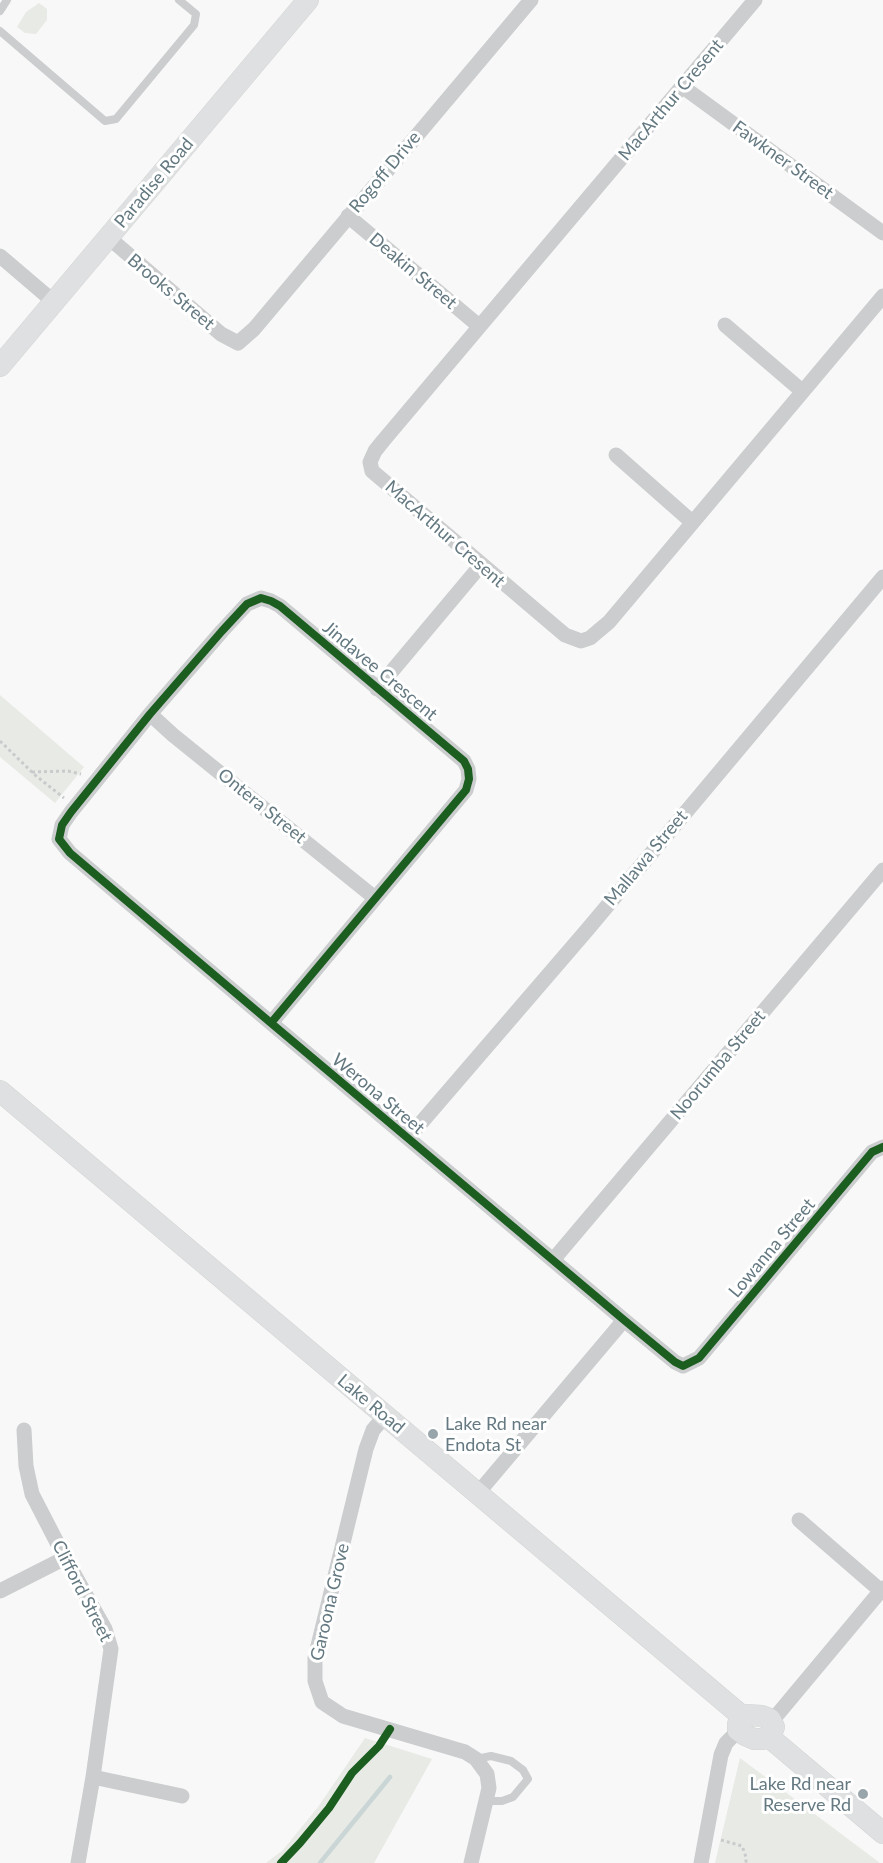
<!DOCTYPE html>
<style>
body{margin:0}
canvas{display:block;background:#f8f8f8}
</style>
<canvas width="883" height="1863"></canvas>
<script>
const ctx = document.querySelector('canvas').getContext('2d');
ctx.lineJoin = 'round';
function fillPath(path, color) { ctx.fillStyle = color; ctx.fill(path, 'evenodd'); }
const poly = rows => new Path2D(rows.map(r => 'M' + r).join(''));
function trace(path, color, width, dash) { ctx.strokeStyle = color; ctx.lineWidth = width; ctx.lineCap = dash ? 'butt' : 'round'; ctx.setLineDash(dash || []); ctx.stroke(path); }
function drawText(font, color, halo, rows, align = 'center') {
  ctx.font = font + ' Lato,sans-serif'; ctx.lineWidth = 6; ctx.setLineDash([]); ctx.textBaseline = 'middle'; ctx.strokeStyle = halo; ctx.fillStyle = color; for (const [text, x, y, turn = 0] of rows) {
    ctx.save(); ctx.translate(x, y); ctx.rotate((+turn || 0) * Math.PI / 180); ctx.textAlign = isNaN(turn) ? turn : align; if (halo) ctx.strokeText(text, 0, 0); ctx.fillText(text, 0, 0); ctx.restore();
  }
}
const green = poly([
 [39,3,47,9,47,20,36,34,25,33,17,27,26,12],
 [0,695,84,767,55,803,0,757],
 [365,1738,432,1759,374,1863,266,1863,283,1850,318,1807],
 [740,1758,880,1863,715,1863]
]);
const stream = poly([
 [320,1863,390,1777]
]);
const path = poly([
 [0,741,35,775,64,798],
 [32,772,68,771,81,774],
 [721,1840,742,1846,746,1857,746,1863]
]);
const lane = poly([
 [0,11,7,0],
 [0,31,105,121,116,119,194,25,196,14,179,0],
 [476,1759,491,1756,511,1761,523,1770,528,1779,513,1797,502,1801,486,1801]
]);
const street = poly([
 [755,0,383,441,375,451,370,462,372,471,565,635,581,641,590,638,609,622,883,296],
 [683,87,883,233],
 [348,216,479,326],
 [108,237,221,334,238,343,254,329,531,0],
 [0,256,54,302],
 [725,325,802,391],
 [616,455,692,522],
 [377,689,481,565],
 [150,714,173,735,375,898],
 [271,1023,466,790,469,779,468,769,464,761,280,606,271,601,261,598,247,604,222,631,150,714,71,812,62,825,59,839,70,853,271,1023,624,1320,675,1362,683,1366,699,1358,872,1152,883,1147],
 [408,1138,587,930,883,577],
 [553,1260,883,870],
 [385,1416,373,1430,366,1449,315,1658,315,1681,322,1702,343,1716,465,1752,476,1759,487,1774,489,1788,471,1863],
 [24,1430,26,1466,32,1494,65,1558,105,1629,111,1649,93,1777,78,1863],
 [478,1493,624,1320],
 [799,1520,881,1591],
 [0,1591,65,1558],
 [772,1721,883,1588],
 [93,1777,182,1796],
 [701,1863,721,1755,726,1743,739,1730]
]);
const secondary = poly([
 [0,366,308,0],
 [0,1091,743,1717],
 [748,1715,762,1716,770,1719,774,1727,770,1735,763,1739,754,1739,745,1735,738,1730,738,1724,740,1720,748,1715],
 [769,1737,883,1833]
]);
const cycleway = poly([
 [271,1023,466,790,469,779,468,769,464,761,280,606,271,601,261,598,247,604,222,631,150,714,71,812,62,825,59,839,70,853,271,1023,624,1320,675,1362,683,1366,699,1358,872,1152,883,1147],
 [281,1863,300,1843,329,1808,352,1773,379,1746,390,1729]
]);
const markers = [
 [433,1434,6,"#98a5ab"],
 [863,1794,6,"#98a5ab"]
];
const streetNames = [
 ["MacArthur Cresent",671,100,-50],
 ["Fawkner Street",783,160,36],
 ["Rogoff Drive",385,172,-50],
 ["Paradise Road",154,183,-50],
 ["Deakin Street",413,271,40],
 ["Brooks Street",171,292,40],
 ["MacArthur Cresent",445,534,41],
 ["Jindavee Crescent",380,671,40],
 ["Ontera Street",262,806,39],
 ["Mallawa Street",646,858,-50],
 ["Noorumba Street",718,1065,-50],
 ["Werona Street",378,1094,40],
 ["Lowanna Street",772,1248,-50],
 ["Lake Road",371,1404,40],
 ["Clifford Street",82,1591,63],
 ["Garoona Grove",330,1602,-77]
];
const poiNames = [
 ["Lake Rd near",445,1424],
 ["Endota St",445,1445],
 ["Lake Rd near",851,1784,"right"],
 ["Reserve Rd",851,1805,"right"]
];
fillPath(green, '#e8eae5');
trace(stream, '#cad5d6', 4.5);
trace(secondary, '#d4d5d5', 22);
trace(path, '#c9cacb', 3, [3, 3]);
trace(lane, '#cbcdce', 8);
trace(street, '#cbcdce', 15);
trace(secondary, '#dfe0e1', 21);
trace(cycleway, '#1b5e20', 8);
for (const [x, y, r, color] of markers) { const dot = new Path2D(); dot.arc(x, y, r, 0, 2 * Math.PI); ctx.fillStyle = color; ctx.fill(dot); trace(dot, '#fff', 2); }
drawText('18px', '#647981', '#fff', streetNames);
drawText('18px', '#647981', '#fff', poiNames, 'left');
</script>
